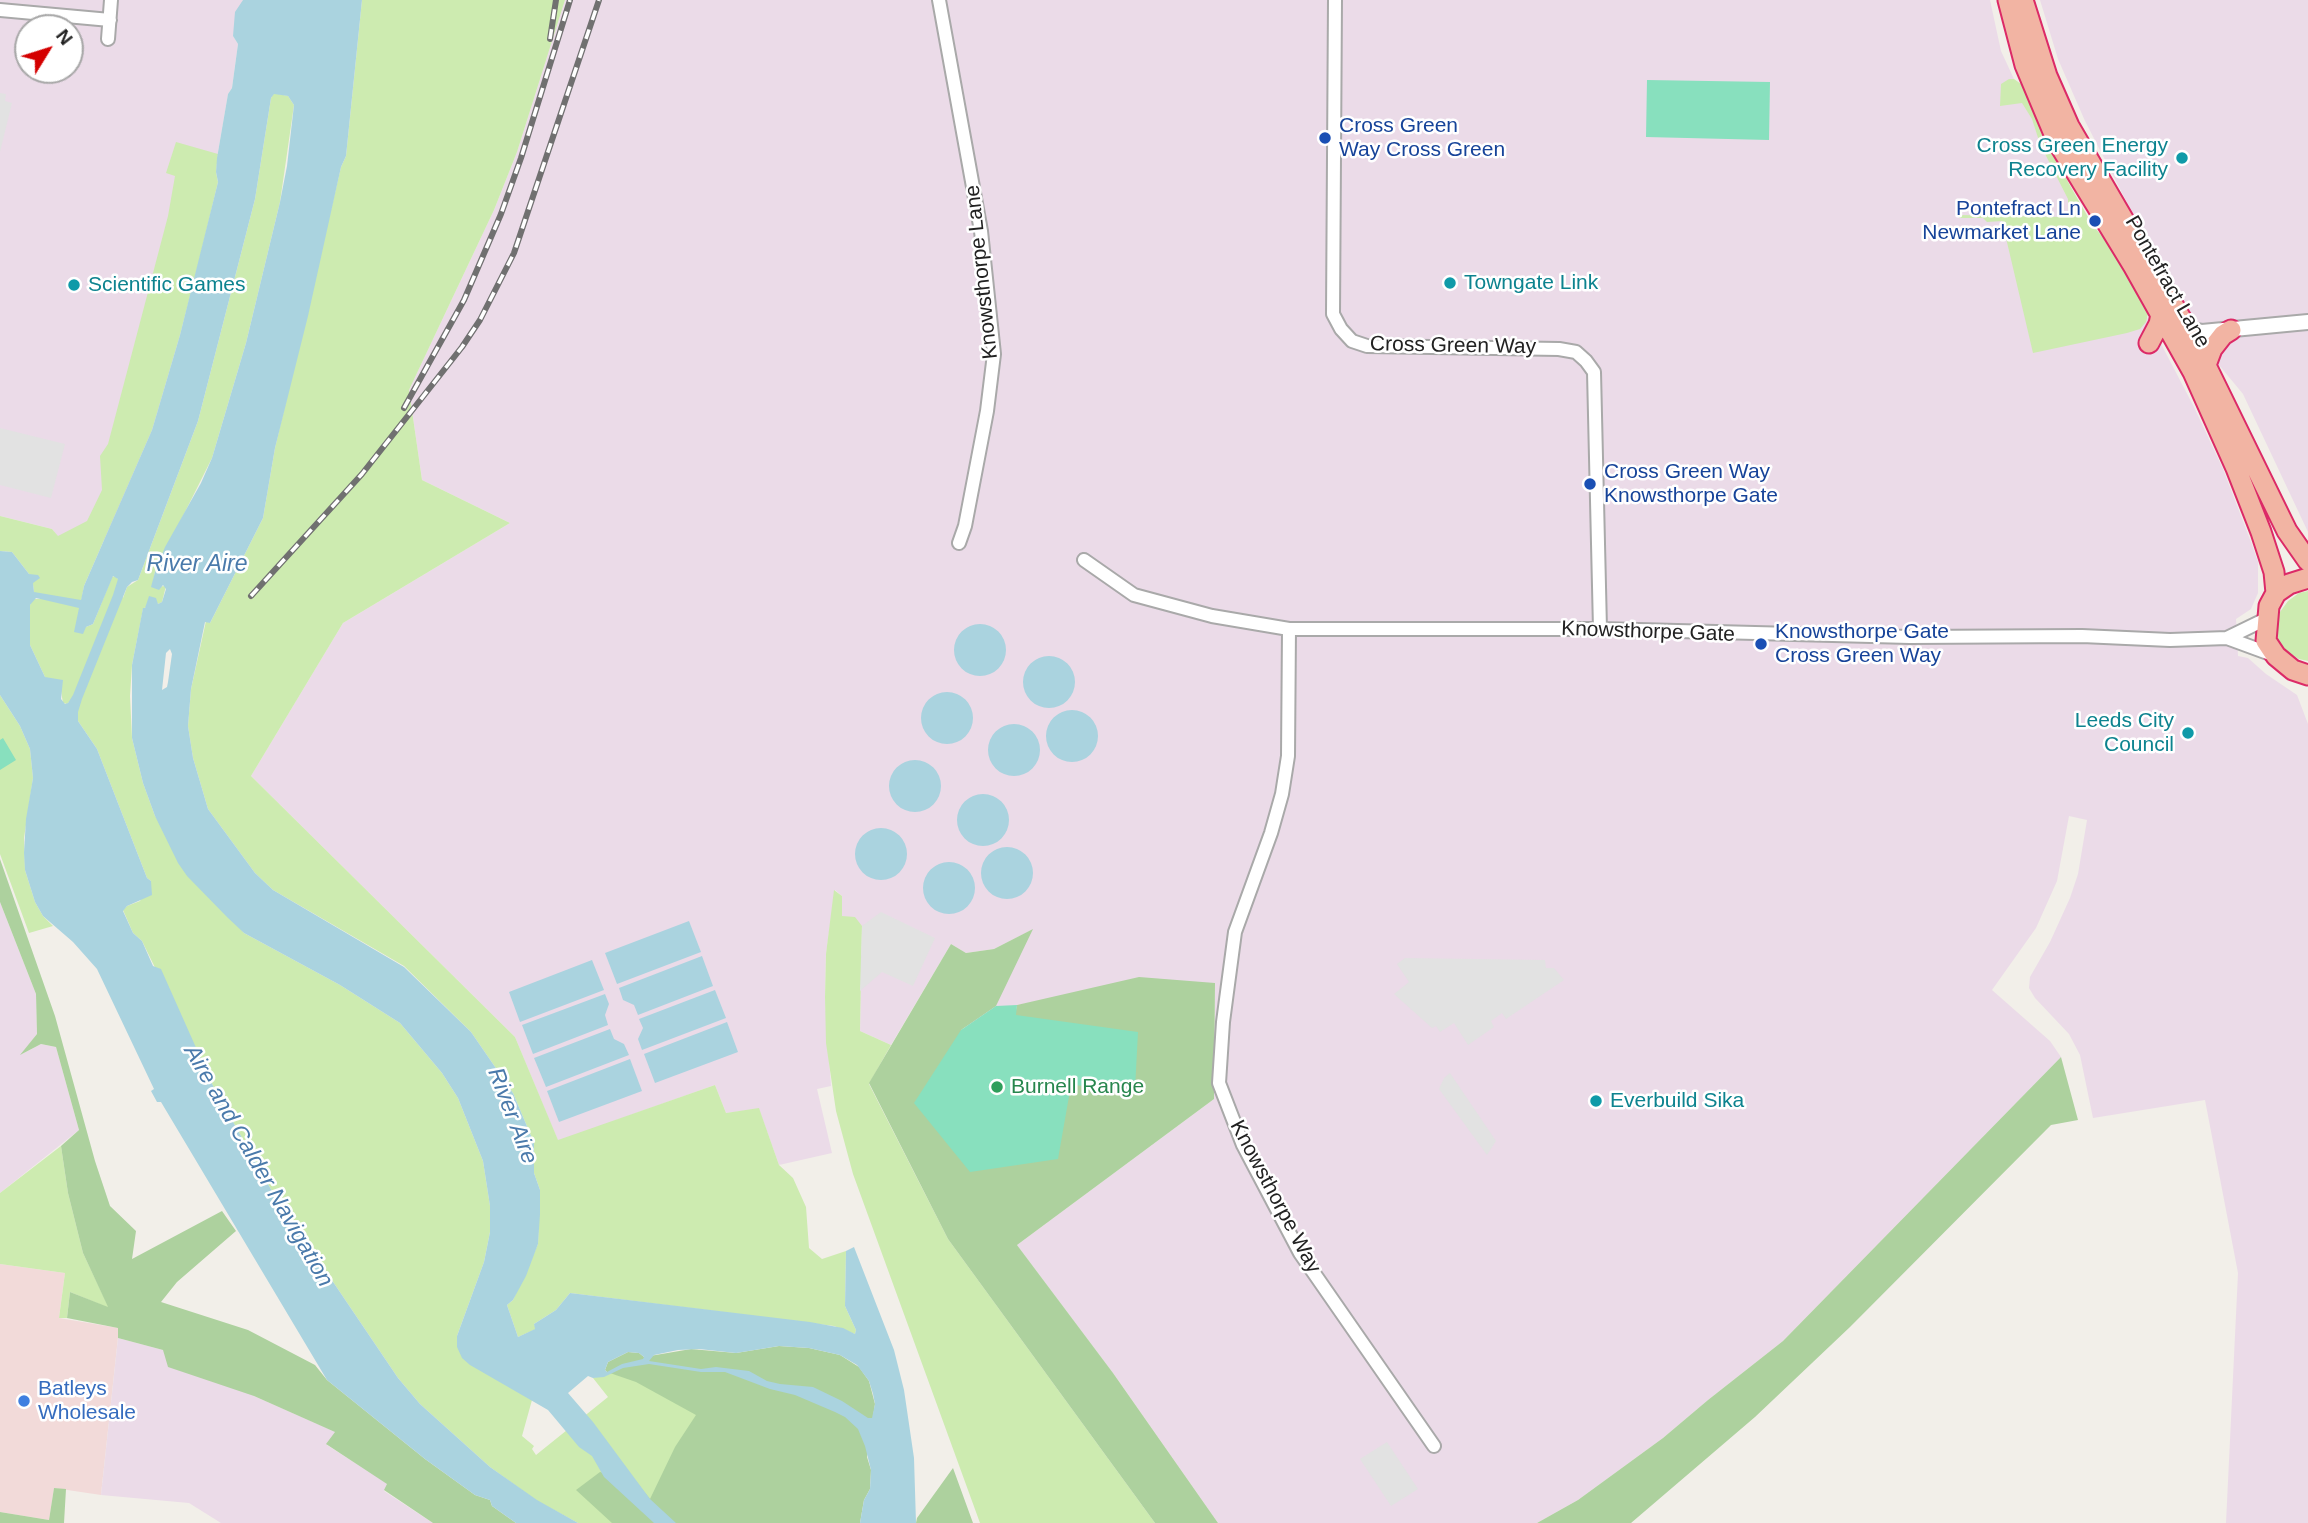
<!DOCTYPE html>
<style>
body{margin:0}
#map{position:relative;width:2308px;height:1523px;overflow:hidden;background:#f2efe9;font-family:Helvetica,sans-serif}
canvas{display:block}
.north{position:absolute;left:14px;top:14px;width:70px;height:70px;box-sizing:border-box;background:#fff;border:2px solid #a7a7a7;border-radius:50%;rotate:52deg;font-size:19px;font-weight:700;line-height:28px;text-align:center;color:#222}
.north::after{content:'';display:block;margin:auto;width:24px;height:32px;background:#d40000;clip-path:polygon(50% 0,100% 100%,50% 72%,0 100%)}
</style>
<div id="map">
<canvas width="2308" height="1523"></canvas>
<div class="north">N</div>
</div>
<script>
const ctx = document.querySelector('canvas').getContext('2d');
ctx.lineJoin = 'round';
function fillPath(path, color) { ctx.fillStyle = color; ctx.fill(path, 'evenodd'); }
const poly = rows => new Path2D(rows.map(r => 'M' + r).join(''));
function trace(path, color, width, dash) { ctx.strokeStyle = color; ctx.lineWidth = width; ctx.lineCap = dash ? 'butt' : 'round'; ctx.setLineDash(dash || []); ctx.stroke(path); }
function drawText(font, color, halo, rows, align = 'center') {
  ctx.font = font + ' Helvetica,sans-serif'; ctx.lineWidth = 5; ctx.setLineDash([]); ctx.textBaseline = 'middle'; ctx.strokeStyle = halo; ctx.fillStyle = color; for (const [text, x, y, turn = 0] of rows) {
    ctx.save(); ctx.translate(x, y); ctx.rotate((+turn || 0) * Math.PI / 180); ctx.textAlign = isNaN(turn) ? turn : align; if (halo) ctx.strokeText(text, 0, 0); ctx.fillText(text, 0, 0); ctx.restore();
  }
}
const commercial = poly([
 [0,1264,65,1273,59,1318,119,1328,101,1495,54,1488,49,1520,0,1512]
]);
const industrial = poly([
 [0,0,243,0,233,36,238,44,232,88,228,94,217,158,180,335,152,430,105,540,58,537,52,529,0,516],
 [28,28,70,28,70,70,28,70],
 [565,0,1990,0,2001,51,2014,79,2075,204,2146,315,2194,407,2223,469,2251,542,2258,562,2258,593,2251,609,2236,619,2238,656,2248,658,2266,674,2297,695,2308,724,2308,1523,2226,1523,2238,1273,2205,1100,2093,1118,2080,1055,2069,1034,2035,998,2029,988,2030,977,2050,942,2070,898,2078,874,2087,820,2069,816,2057,881,2036,928,1992,990,2050,1041,2061,1057,1783,1341,1708,1400,1663,1438,1578,1500,1537,1523,1218,1523,1113,1373,1017,1245,1214,1099,1215,983,1017,1005,1016,1015,1135,1089,1071,1085,1058,1159,914,1103,1032,930,994,949,966,953,951,944,891,1045,860,1031,862,926,842,916,842,896,835,890,826,954,825,997,831,1086,817,1089,832,1153,779,1165,759,1109,726,1113,715,1085,558,1141,515,1037,251,776,343,623,510,523,422,480,409,390,494,210,517,152],
 [2040,0,2308,0,2308,532,2243,394,2209,353,2153,253,2085,121,2058,59],
 [0,902,36,994,37,1034,22,1054,41,1044,56,1047,79,1130,0,1193],
 [118,1338,163,1350,254,1396,336,1432,327,1445,388,1484,384,1491,433,1523,221,1523,189,1503,101,1495]
]);
const grass = poly([
 [362,0,565,0,517,152,494,210,409,390,422,480,510,523,343,623,251,776,515,1037,558,1140,715,1085,726,1113,759,1108,779,1165,793,1178,806,1207,809,1248,822,1259,846,1251,845,1306,856,1330,855,1334,834,1326,570,1293,556,1310,534,1324,536,1329,518,1337,507,1305,513,1300,538,1244,540,1190,534,1173,534,1143,513,1093,471,1032,404,966,273,890,255,873,208,809,193,758,188,726,191,689,206,621,210,623,263,518,275,448,341,167,346,156],
 [2009,79,2014,79,2021,84,2068,182,2092,224,2113,250,2145,303,2148,314,2146,322,2140,329,2127,333,2033,353,2002,221,1987,222,1983,218,1959,218,1959,215,2066,217,2068,211,2068,199,2040,144,2032,119,2022,103,2000,106,2001,84],
 [274,93,288,96,294,105,280,202,246,343,212,458,155,572,152,587,166,586,162,602,158,604,155,601,143,609,132,665,130,696,132,738,143,783,155,816,244,933,340,985,400,1023,442,1073,458,1098,483,1161,490,1206,490,1232,484,1262,457,1336,509,1386,532,1400,522,1436,534,1446,532,1449,536,1455,608,1397,593,1378,611,1373,766,1395,753,1523,578,1523,537,1501,490,1467,420,1404,398,1378,273,1193,214,1088,142,941,133,933,123,910,127,906,140,901,151,881,147,878,97,749,78,721,78,712,70,701,67,704,63,703,61,691,45,677,30,645,30,605,33,599,41,599,34,592,32,576,29,574,12,552,0,551,0,516,52,529,58,536,87,521,102,490,100,456,108,444,168,216,175,176,166,173,176,142,218,154,216,172,218,182,199,261,180,335,152,430,84,586,79,613,86,627,93,624,112,577,115,576,118,579,123,598,127,587,138,580,198,421,255,199,271,98],
 [2308,591,2308,661,2299,659,2287,652,2277,638,2275,629,2280,612,2288,601,2299,593],
 [0,695,20,726,30,749,33,778,24,838,25,870,35,902,43,916,53,926,29,933,0,854],
 [834,890,842,896,842,916,855,917,862,926,860,1031,891,1045,869,1084,948,1239,1155,1523,980,1523,853,1174,836,1111,826,1043,825,997,826,954],
 [61,1146,68,1193,83,1253,109,1308,70,1292,67,1318,59,1318,65,1273,0,1264,0,1193]
]);
const forest = poly([
 [0,859,55,1016,95,1161,110,1206,136,1231,132,1259,222,1211,236,1231,177,1282,161,1302,248,1330,315,1365,327,1380,425,1459,475,1495,490,1500,492,1506,516,1523,433,1523,384,1490,387,1484,326,1444,335,1432,254,1396,168,1367,163,1350,118,1338,118,1328,67,1318,70,1292,108,1307,83,1253,68,1193,61,1146,79,1130,56,1047,41,1044,20,1055,37,1034,36,994,0,902],
 [1033,929,996,1006,961,1030,1015,1015,1017,1005,1139,977,1215,983,1214,1099,1017,1245,1113,1373,1218,1523,1155,1523,948,1239,869,1083,951,944,966,953,994,949],
 [2061,1057,2078,1120,2051,1125,1850,1327,1755,1417,1631,1523,1537,1523,1578,1500,1663,1438,1708,1400,1783,1341],
 [779,1346,809,1348,840,1355,859,1367,869,1381,875,1404,867,1457,871,1470,870,1489,864,1500,860,1523,612,1523,576,1490,600,1472,634,1479,650,1499,675,1447,696,1415,636,1382,607,1372,605,1370,608,1362,628,1352,639,1353,644,1357,691,1349,736,1353],
 [953,1468,973,1523,916,1523,917,1518],
 [54,1488,66,1489,64,1523,0,1523,0,1512,49,1520]
]);
const pitch = poly([
 [1647,80,1770,82,1769,140,1646,137],
 [3,738,16,760,0,770,0,740],
 [1017,1005,1016,1015,1138,1032,1135,1089,1071,1085,1058,1159,970,1172,914,1103,961,1030,996,1006]
]);
const parking = poly([
 [0,93,6,94,5,101,12,103,0,152],
 [0,428,65,444,51,498,0,485],
 [881,912,935,938,913,986,882,972,860,991,862,926],
 [1405,958,1545,960,1546,968,1554,968,1564,980,1506,1019,1502,1013,1491,1021,1494,1027,1468,1045,1454,1023,1440,1032,1436,1026,1432,1028,1394,994,1409,982,1397,964],
 [1450,1073,1496,1141,1487,1155,1439,1089,1444,1078],
 [1387,1442,1418,1489,1391,1506,1360,1459]
]);
const water = poly([
 [243,0,362,0,346,156,341,167,308,316,275,448,263,518,210,623,205,622,191,689,188,726,193,758,208,809,255,873,273,890,404,967,471,1032,513,1093,534,1143,534,1173,540,1190,540,1214,538,1244,526,1276,513,1300,507,1305,518,1337,535,1329,534,1324,556,1310,570,1293,810,1322,843,1328,855,1334,856,1330,845,1306,846,1251,854,1247,894,1350,904,1390,914,1458,916,1523,860,1523,864,1500,870,1489,871,1470,865,1446,858,1429,845,1417,835,1412,795,1395,770,1389,725,1372,701,1372,649,1364,623,1368,604,1377,593,1378,588,1376,568,1393,593,1422,650,1499,676,1523,654,1523,604,1477,592,1456,579,1447,548,1410,470,1365,462,1358,457,1347,457,1336,484,1262,490,1232,490,1206,483,1161,458,1098,442,1073,400,1023,340,985,244,933,227,917,187,876,178,863,155,816,143,783,132,738,132,665,143,608,145,608,149,596,156,598,158,604,162,602,166,589,163,585,159,590,151,587,155,572,165,547,201,483,212,458,246,343,280,202,287,166,294,105,288,96,274,94,271,98,255,199,198,421,138,580,132,582,127,587,82,699,78,712,78,721,97,749,147,878,151,881,152,895,127,906,123,911,133,933,142,941,153,966,161,969,214,1088,273,1193,398,1378,420,1404,490,1467,537,1500,578,1523,516,1523,492,1506,490,1500,475,1495,425,1459,327,1380,161,1102,157,1102,151,1091,154,1089,97,969,73,942,43,916,35,902,25,870,24,853,26,819,33,778,30,749,20,726,0,695,0,551,12,552,29,574,38,575,40,578,33,583,34,592,81,600,84,586,152,430,180,335,218,182,216,172,217,158,228,94,232,88,238,44,233,36,235,12],
 [113,576,118,579,113,595,73,695,68,703,65,704,61,699,63,680,45,677,30,645,30,605,36,598,79,608,74,632,83,634,86,627,93,624],
 [170,649,172,654,168,682,167,687,162,690,166,653],
 [779,1346,809,1348,840,1355,857,1365,869,1381,873,1394,875,1404,872,1418,868,1418,842,1401,813,1387,780,1384,767,1381,749,1371,716,1367,701,1369,649,1361,654,1355,678,1350,699,1349,736,1353],
 [628,1352,639,1353,644,1357,643,1359,622,1364,607,1372,605,1370,608,1362],
 '954 650a26 26 0 1 1 52 0a26 26 0 1 1-52 0Z',
 '1023 682a26 26 0 1 1 52 0a26 26 0 1 1-52 0Z',
 '921 718a26 26 0 1 1 52 0a26 26 0 1 1-52 0Z',
 '1046 736a26 26 0 1 1 52 0a26 26 0 1 1-52 0Z',
 '988 750a26 26 0 1 1 52 0a26 26 0 1 1-52 0Z',
 '889 786a26 26 0 1 1 52 0a26 26 0 1 1-52 0Z',
 '957 820a26 26 0 1 1 52 0a26 26 0 1 1-52 0Z',
 '855 854a26 26 0 1 1 52 0a26 26 0 1 1-52 0Z',
 '981 873a26 26 0 1 1 52 0a26 26 0 1 1-52 0Z',
 '923 888a26 26 0 1 1 52 0a26 26 0 1 1-52 0Z',
 [689,921,701,952,617,984,605,953],
 [702,956,713,986,638,1015,634,1005,623,1000,619,988],
 [592,960,604,990,520,1022,509,992],
 [715,990,726,1018,642,1050,638,1039,643,1028,639,1019],
 [605,994,609,1004,605,1015,608,1025,533,1054,522,1025],
 [727,1022,738,1052,655,1083,644,1054],
 [610,1029,614,1039,624,1044,629,1055,546,1087,534,1058],
 [630,1059,642,1091,559,1122,547,1091]
]);
const minor = poly([
 [939,0,981,231,994,354,987,411,965,526,959,543],
 [1335,0,1333,314,1341,329,1352,341,1367,346,1559,349,1576,352,1586,361,1594,372,1600,629],
 [0,10,110,20],
 [108,39,111,0],
 [1084,560,1134,595,1212,616,1289,629,1600,629,1910,637,2082,636,2170,640,2227,638,2276,656],
 [1289,629,1288,756,1282,794,1271,833,1235,932,1223,1022,1219,1083,1243,1145,1300,1253,1434,1446],
 [2227,638,2266,619]
]);
const tertiary = poly([
 [2184,323,2193,330,2202,332,2308,322]
]);
const trunk = poly([
 [2008,0,2025,65,2057,141,2134,267,2193,372,2236,468,2261,532,2274,572,2276,593],
 [2023,0,2047,76,2069,126,2193,339,2287,531,2308,561],
 [2149,343,2159,324,2161,314],
 [2206,365,2212,349,2223,335,2231,330],
 [2308,578,2289,584,2276,593,2269,606,2266,641,2276,656,2293,670,2308,675]
]);
const rail = poly([
 [550,39,556,0],
 [404,408,464,300,501,214,521,158,570,0],
 [251,596,362,474,462,347,480,320,514,253,599,0]
]);
const markers = [
 [1325,138,7,"#1a4fb4"],
 [2182,158,7,"#0f9aa8"],
 [2095,221,7,"#1a4fb4"],
 [1450,283,7,"#0f9aa8"],
 [74,285,7,"#0f9aa8"],
 [1590,484,7,"#1a4fb4"],
 [1761,644,7,"#1a4fb4"],
 [2188,733,7,"#0f9aa8"],
 [997,1087,7,"#2e9e5b"],
 [1596,1101,7,"#0f9aa8"],
 [24,1401,7,"#3f7fe0"]
];
const transitNames = [
 ["Cross Green",1339,126],
 ["Way Cross Green",1339,150],
 ["Pontefract Ln",2081,209,"right"],
 ["Newmarket Lane",2081,233,"right"],
 ["Cross Green Way",1604,472],
 ["Knowsthorpe Gate",1604,496],
 ["Knowsthorpe Gate",1775,632],
 ["Cross Green Way",1775,656]
];
const cultureNames = [
 ["Cross Green Energy",2168,146,"right"],
 ["Recovery Facility",2168,170,"right"],
 ["Towngate Link",1464,283],
 ["Scientific Games",88,285],
 ["Leeds City",2174,721,"right"],
 ["Council",2174,745,"right"],
 ["Everbuild Sika",1610,1101]
];
const streetNames = [
 ["Knowsthorpe Lane",982,272,-96],
 ["Pontefract Lane",2167,282,60],
 ["Cross Green Way",1453,346,1],
 ["Knowsthorpe Gate",1648,632,2],
 ["Knowsthorpe Way",1275,1197,62]
];
const leisureNames = [
 ["Burnell Range",1011,1087]
];
const shopNames = [
 ["Batleys",38,1389],
 ["Wholesale",38,1413]
];
const waterNames = [
 ["River Aire",197,565],
 ["River Aire",512,1116,69],
 ["Aire and Calder Navigation",258,1166,60]
];
fillPath(commercial, '#f2dad9');
fillPath(industrial, '#ebdbe8');
fillPath(grass, '#cdebb0');
fillPath(forest, '#add19e');
fillPath(pitch, '#88e0be');
fillPath(parking, '#e2e2e2');
fillPath(water, '#aad3df');
trace(minor, '#a9a9a9', 16);
trace(tertiary, '#a9a9a9', 18);
trace(trunk, '#dc2a67', 23);
trace(minor, '#fff', 12);
trace(tertiary, '#fff', 14);
trace(trunk, '#f2b4a3', 19);
trace(rail, '#707070', 6);
trace(rail, '#fff', 3.5, [10]);
for (const [x, y, r, color] of markers) { const dot = new Path2D(); dot.arc(x, y, r, 0, 2 * Math.PI); ctx.fillStyle = color; ctx.fill(dot); trace(dot, '#fff', 2.5); }
drawText('21px', '#164399', '#fff', transitNames, 'left');
drawText('21px', '#0d838f', '#fff', cultureNames, 'left');
drawText('21px', '#222', '#fff', streetNames);
drawText('21px', '#27864d', '#fff', leisureNames, 'left');
drawText('21px', '#366cbe', '#fff', shopNames, 'left');
drawText('italic 23px', '#4a7aab', '#fff', waterNames);
</script>
